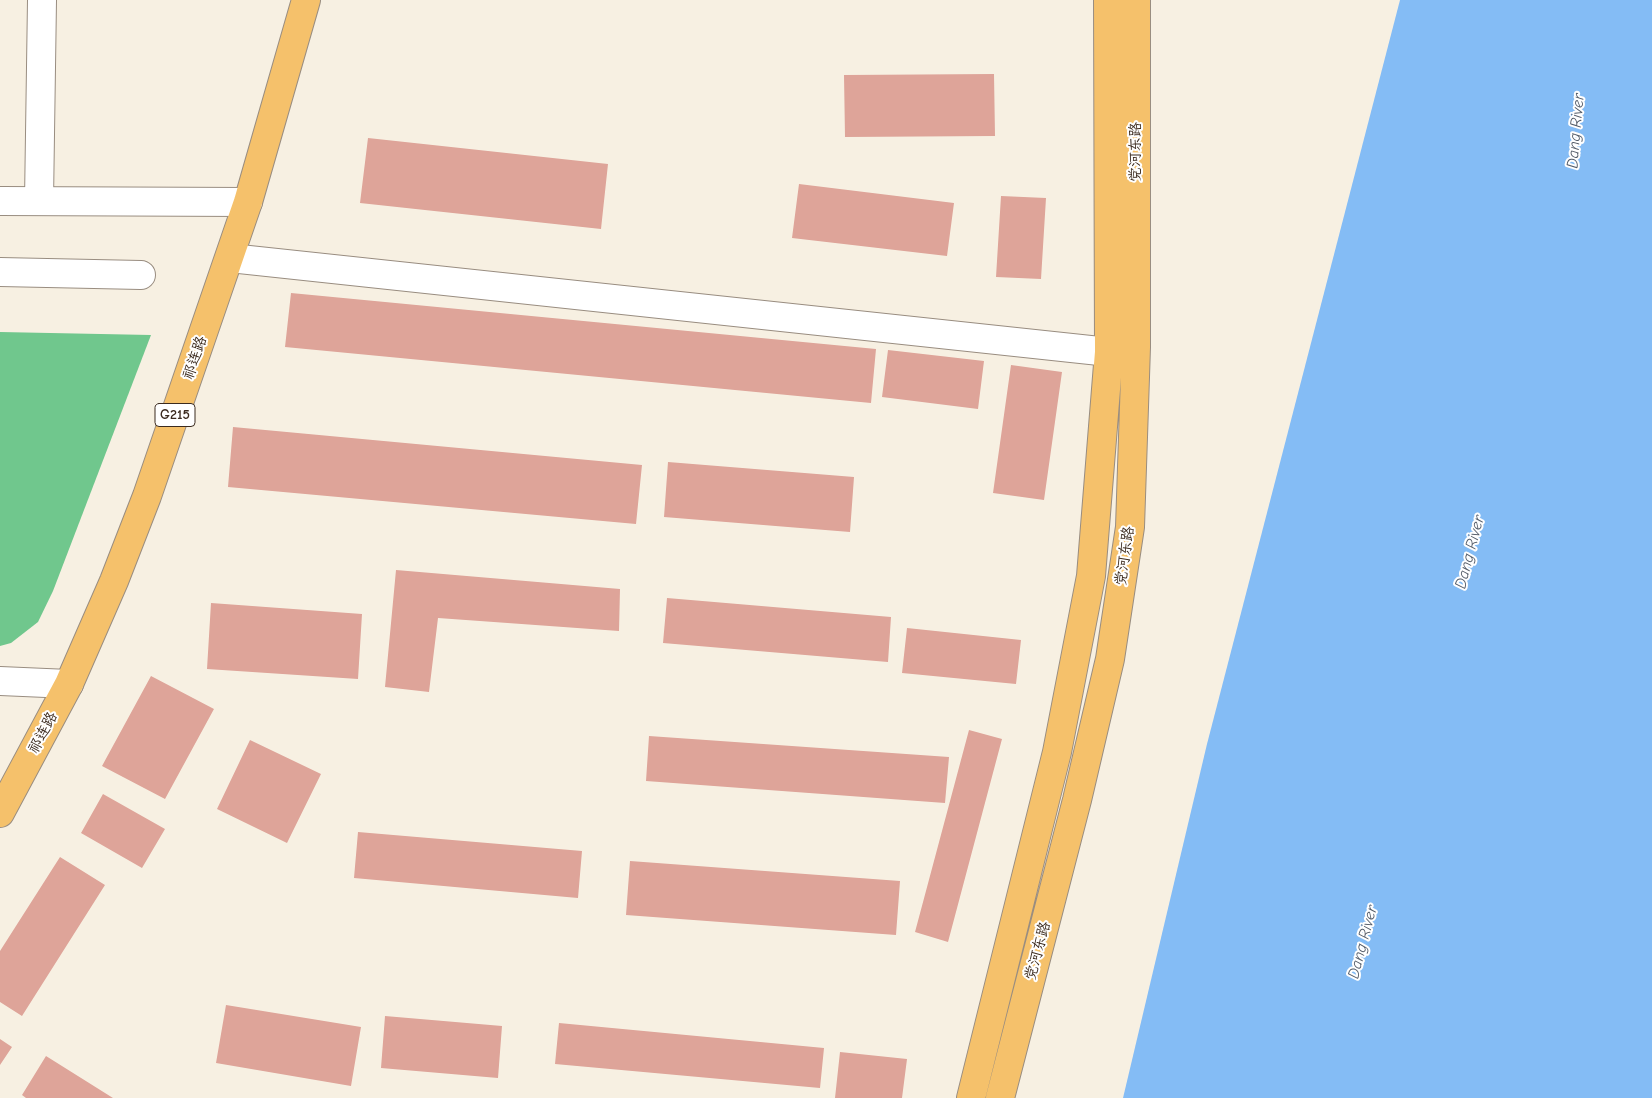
<!DOCTYPE html>
<meta charset="utf-8">
<style>
body{margin:0}
canvas{display:block;background:#f7f0e2}
</style>
<canvas width="1652" height="1098"></canvas>
<script>
const ctx = document.querySelector('canvas').getContext('2d');
ctx.lineJoin = 'round';
function fillPath(path, color) { ctx.fillStyle = color; ctx.fill(path, 'evenodd'); }
const poly = rows => new Path2D(rows.map(r => 'M' + r).join(''));
function trace(path, color, width, dash) { ctx.strokeStyle = color; ctx.lineWidth = width; ctx.lineCap = dash ? 'butt' : 'round'; ctx.setLineDash(dash || []); ctx.stroke(path); }
function drawText(font, color, halo, rows, align = 'center') {
  ctx.font = font + ' "Comic Neue","LXGW WenKai TC",sans-serif'; ctx.lineWidth = 4; ctx.setLineDash([]); ctx.textBaseline = 'middle'; ctx.strokeStyle = halo; ctx.fillStyle = color; for (const [text, x, y, turn = 0] of rows) {
    ctx.save(); ctx.translate(x, y); ctx.rotate((+turn || 0) * Math.PI / 180); ctx.textAlign = isNaN(turn) ? turn : align; if (halo) ctx.strokeText(text, 0, 0); ctx.fillText(text, 0, 0); ctx.restore();
  }
}
const green = poly([
 [0,332,151,335,53,591,38,622,11,643,0,646]
]);
const water = poly([
 [1400,0,1652,0,1652,1098,1123,1098,1207,744]
]);
const building = poly([
 [994,74,995,136,845,137,844,75],
 [368,138,608,164,601,229,360,203],
 [799,184,954,203,947,256,792,238],
 [1001,196,1046,198,1041,279,996,277],
 [291,293,876,349,871,403,285,347],
 [888,350,984,361,978,409,882,397],
 [1011,365,1062,372,1044,500,993,493],
 [233,427,642,465,636,524,228,487],
 [668,462,854,477,850,532,664,517],
 [396,570,620,589,619,631,438,618,429,692,385,687],
 [667,598,891,617,888,662,663,643],
 [211,603,362,614,358,679,207,669],
 [907,628,1021,640,1016,684,902,673],
 [151,676,214,709,165,799,102,766],
 [969,730,1002,739,948,942,915,932],
 [649,736,949,757,945,803,646,781],
 [250,740,321,774,287,843,217,809],
 [103,794,165,829,142,868,81,833],
 [358,832,582,851,578,898,354,878],
 [60,857,105,885,22,1016,0,1002,0,951],
 [630,861,900,881,896,935,626,915],
 [226,1005,361,1027,351,1086,216,1063],
 [385,1016,502,1026,498,1078,381,1068],
 [559,1023,824,1048,820,1088,555,1064],
 [0,1039,12,1047,0,1065],
 [840,1052,907,1059,902,1098,835,1098],
 [46,1056,113,1098,26,1098,22,1095]
]);
const minor = poly([
 [0,201,248,202],
 [39,201,42,0],
 [230,258,1109,352,1133,348],
 [0,272,141,275],
 [0,681,69,684]
]);
const major = poly([
 [971,1098,1057,752,1091,576,1109,352,1108,0],
 [1000,1098,1077,800,1110,659,1130,527,1136,347,1136,0]
]);
const highway = poly([
 [0,813,69,684,114,581,147,496,248,202,306,0]
]);
const shields = [
 [175,415,40]
];
const shieldNames = [
 ["G215",175,415]
];
const streetNames = [
 ["党河东路",1136,152,-90],
 ["祁连路",195,358,-71],
 ["党河东路",1125,556,-82],
 ["祁连路",43,733,-62],
 ["党河东路",1038,951,-75]
];
const waterNames = [
 ["Dang River",1576,131,-85],
 ["Dang River",1470,552,-75],
 ["Dang River",1363,942,-75]
];
fillPath(green, '#70c78d');
fillPath(water, '#84bcf5');
fillPath(building, '#dea499');
trace(minor, '#998d80', 30);
trace(major, '#998d80', 30);
trace(highway, '#998d80', 30);
trace(minor, '#fff', 28);
trace(major, '#f5c16b', 28);
trace(highway, '#f5c16b', 28);
for (const [x, y, w] of shields) { const box = new Path2D(); box.roundRect(x - w / 2, y - 11.5, w, 23, 4); ctx.fillStyle = '#fff'; ctx.fill(box); trace(box, '#3b2a1e', 1); }
drawText('bold 14px', '#3b2a1e', null, shieldNames);
drawText('15px', '#3b2a1e', '#fff', streetNames);
drawText('italic 16px', '#555d69', '#fff', waterNames);
</script>
